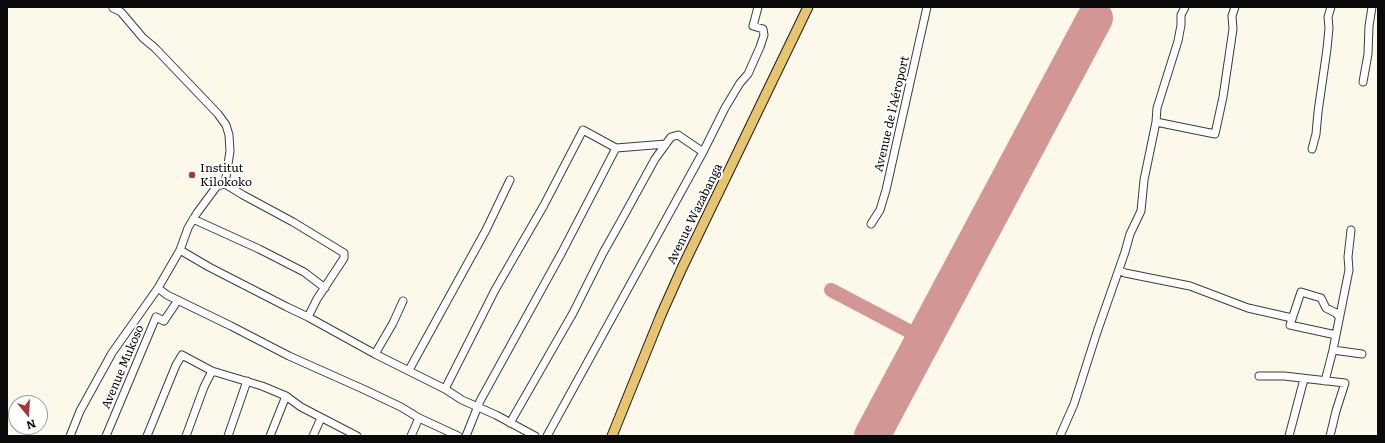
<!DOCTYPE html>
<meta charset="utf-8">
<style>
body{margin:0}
#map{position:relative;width:1385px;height:443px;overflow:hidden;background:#fcf8ea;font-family:Literata,serif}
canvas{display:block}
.frame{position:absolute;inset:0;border:8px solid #0a0a0a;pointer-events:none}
.north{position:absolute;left:8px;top:395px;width:40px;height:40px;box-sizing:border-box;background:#fff;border:1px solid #9d9d9d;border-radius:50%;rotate:162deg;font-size:11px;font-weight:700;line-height:16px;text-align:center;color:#0a0a0a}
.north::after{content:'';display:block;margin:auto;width:14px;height:18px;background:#a8353f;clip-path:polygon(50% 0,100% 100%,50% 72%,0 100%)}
</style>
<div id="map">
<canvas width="1385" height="443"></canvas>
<div class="frame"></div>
<div class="north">N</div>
</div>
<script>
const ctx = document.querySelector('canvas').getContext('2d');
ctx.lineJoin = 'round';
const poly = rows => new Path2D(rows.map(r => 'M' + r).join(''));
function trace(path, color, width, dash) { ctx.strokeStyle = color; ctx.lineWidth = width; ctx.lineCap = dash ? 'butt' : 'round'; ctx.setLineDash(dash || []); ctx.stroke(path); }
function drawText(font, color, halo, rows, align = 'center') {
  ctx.font = font + ' Literata,serif'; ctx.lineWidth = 4; ctx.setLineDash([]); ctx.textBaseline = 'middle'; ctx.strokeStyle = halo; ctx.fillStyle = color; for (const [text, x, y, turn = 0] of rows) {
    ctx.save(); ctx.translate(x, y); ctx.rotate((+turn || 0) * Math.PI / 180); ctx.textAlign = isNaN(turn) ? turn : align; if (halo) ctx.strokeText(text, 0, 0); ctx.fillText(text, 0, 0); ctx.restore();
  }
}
const taxiway = poly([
 [831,290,924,339]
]);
const runway = poly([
 [872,436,1095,18]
]);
const minor = poly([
 [113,8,121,12,143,38,155,48,218,114,226,125,229,135,230,151,225,184],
 [1363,82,1368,54,1369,26,1372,7],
 [1156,122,1215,134,1223,97,1233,29,1232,16,1235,7],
 [1312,149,1316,134,1318,112,1327,49,1329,28,1328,17,1331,7],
 [193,219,259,249,304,272,325,288],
 [871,224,880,210,886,190,927,7],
 [180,250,209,267,287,307,308,317,375,354,445,389,462,400,496,415,535,436],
 [1119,270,1125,273,1190,286,1248,308,1292,318],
 [158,288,167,295,231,326,289,356,363,389,401,407,419,418,458,436],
 [1336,335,1290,325,1301,292,1321,298,1326,308,1336,313,1339,317],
 [1333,350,1362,354],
 [375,354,393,323,403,301],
 [409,370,486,230,510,180],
 [1259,376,1284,376,1345,383,1336,411,1330,436],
 [1325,381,1333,350,1349,270,1348,257,1351,230],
 [445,389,495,290,544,205,583,130,616,148,666,144],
 [510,423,573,313,603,253,621,221,655,159,671,137,678,135,703,152],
 [70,436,80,411,112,353,158,288,180,250,188,228,197,213,217,186,225,184,243,195,293,222,344,253,344,258,317,299,308,317],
 [106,436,156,317,164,321,178,300],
 [147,436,176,365,182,355,212,371,262,386,286,396,301,407,357,436],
 [186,436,204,387,212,371],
 [228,436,247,381],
 [270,436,286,396],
 [313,436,321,418],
 [411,436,419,418],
 [466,436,480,401,561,254,616,148],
 [547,436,703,152,725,108,740,83,748,74,760,47,764,35,763,29,753,26,758,7],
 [1060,436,1074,404,1097,332,1125,252,1130,234,1141,211,1144,180,1156,122,1157,108,1178,41,1181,25,1181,15,1185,7],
 [1289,436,1304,379]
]);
const major = poly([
 [612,436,661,315,682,268,808,7]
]);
const markers = [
 [192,175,4,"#a8353f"]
];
const streetNames = [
 ["Avenue de l'Aéroport",892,114,-77],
 ["Avenue Wazabanga",695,214,-64],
 ["Avenue Mukoso",123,367,-67]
];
const poiNames = [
 ["Institut",200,168],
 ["Kilokoko",200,182]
];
trace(taxiway, '#d29694', 14);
trace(runway, '#d29694', 36);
trace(minor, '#3d3d3d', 9);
trace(major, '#1b1b1b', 11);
trace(minor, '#fff', 7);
trace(major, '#e7c570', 9);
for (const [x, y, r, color] of markers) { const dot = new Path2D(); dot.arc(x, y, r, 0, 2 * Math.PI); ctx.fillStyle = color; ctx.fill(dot); trace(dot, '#fff', 1.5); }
drawText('12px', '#0a0a0a', '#fff', streetNames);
drawText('12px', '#0a0a0a', '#fff', poiNames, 'left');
</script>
